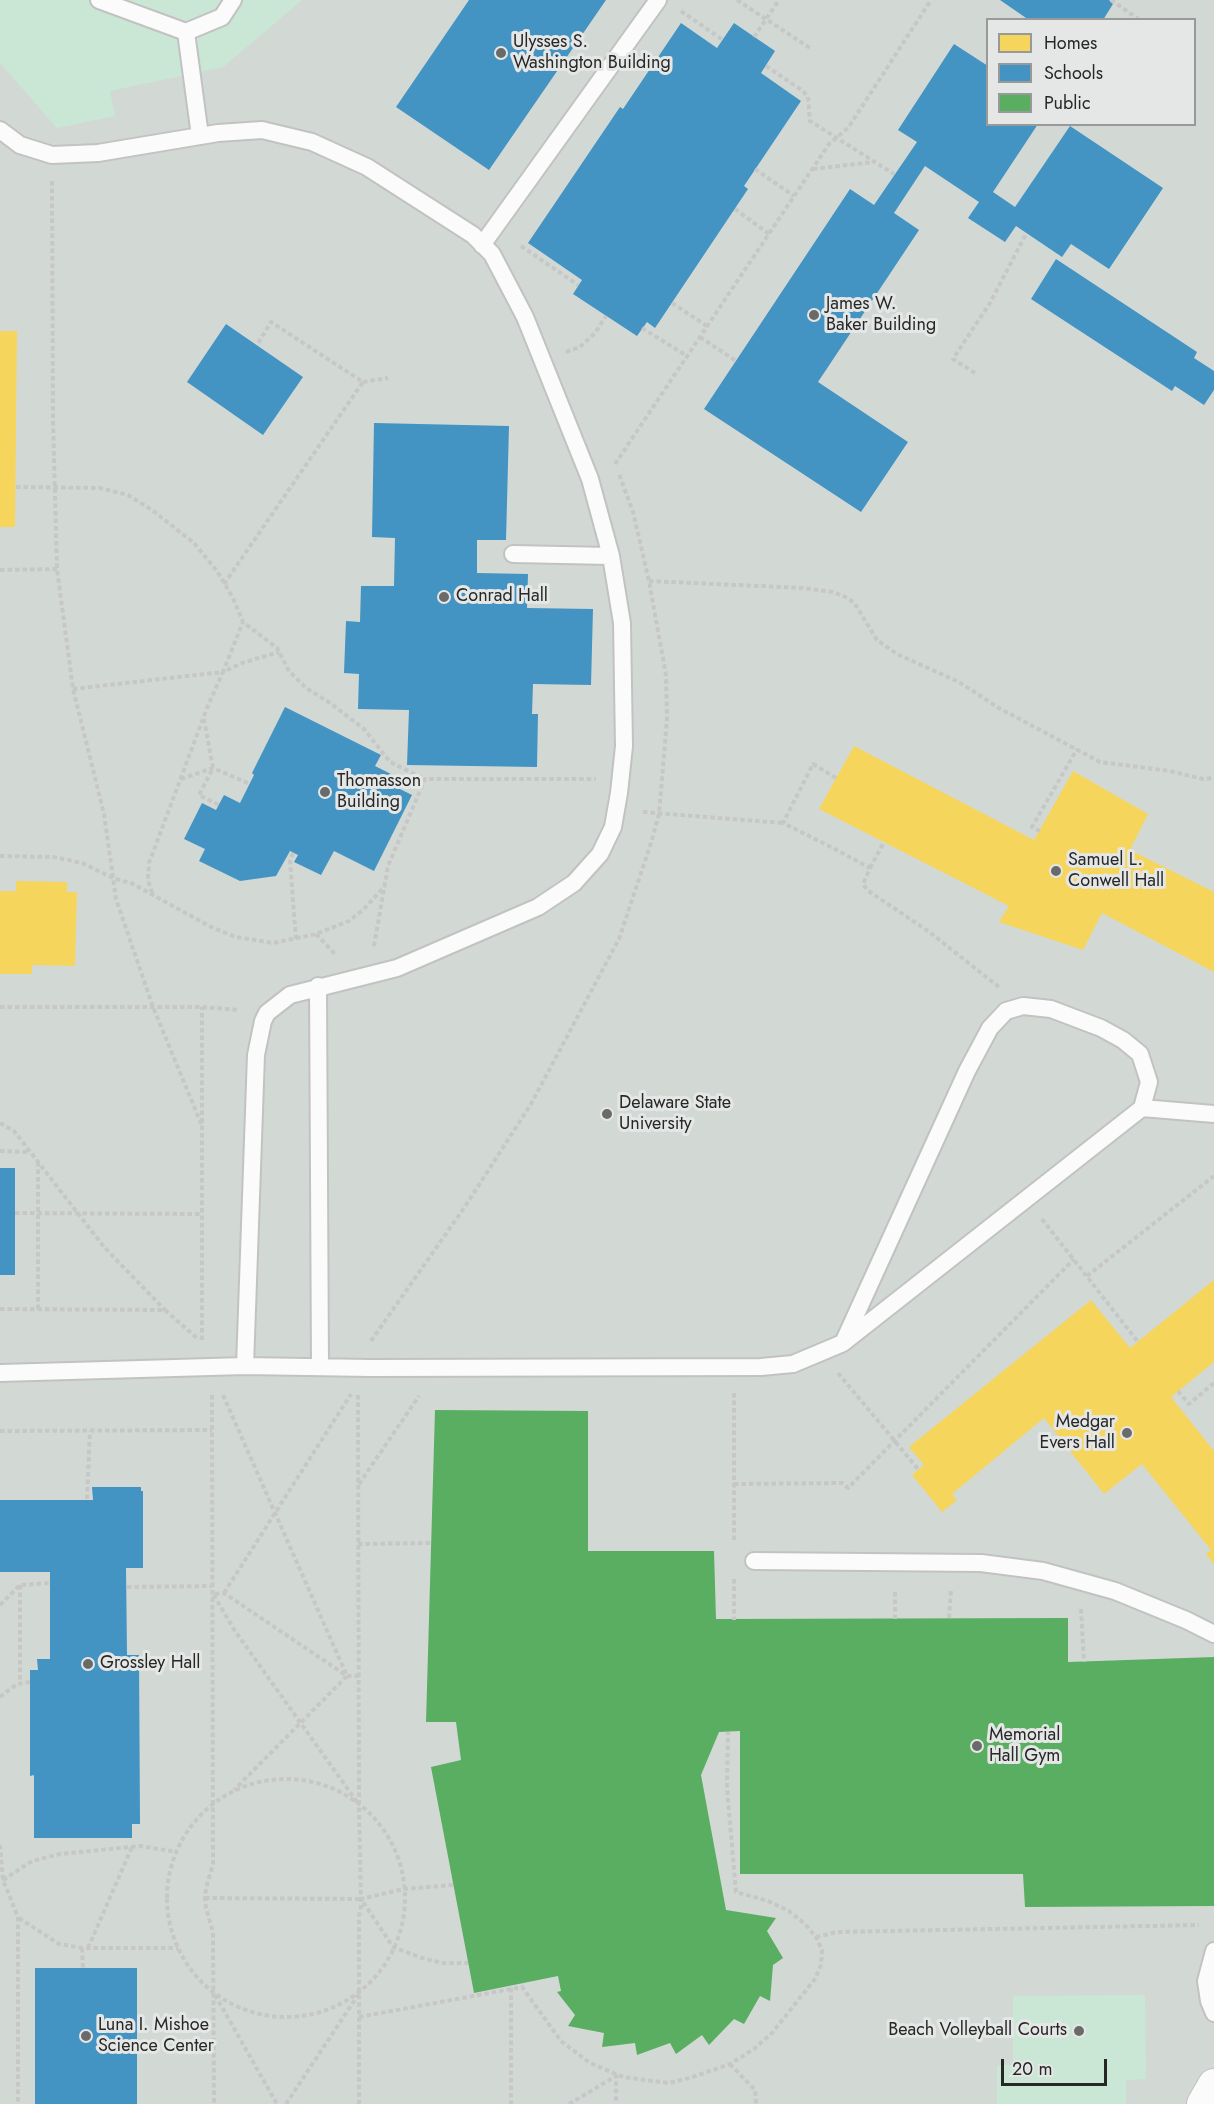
<!DOCTYPE html>
<style>
body{margin:0}
#map{position:relative;width:1214px;height:2104px;overflow:hidden;background:#e5e6e5;font-family:Jost,sans-serif}
canvas{display:block}
.legend{position:absolute;left:986px;top:18px;width:210px;height:108px;box-sizing:border-box;background:#e4e7e5;border:2px solid #989a99;margin:0;padding:8px 10px;list-style:none;font-size:18px;color:#262726}
.legend li{display:flex;align-items:center;gap:12px;height:30px}
.legend b{width:30px;border:2px solid #989a99}
.scale{position:absolute;left:1001px;top:2059px;width:106px;height:27px;box-sizing:border-box;border:3px solid #262726;border-top:0;padding-left:8px;font-size:18px;line-height:21px;white-space:nowrap;color:#262726;-webkit-text-stroke:4px #e4e7e5;paint-order:stroke}
</style>
<div id="map">
<canvas width="1214" height="2104"></canvas>
<ul class="legend">
<li><b style="height:16px;background:#f6d55c"></b>Homes</li>
<li><b style="height:16px;background:#4393c3"></b>Schools</li>
<li><b style="height:16px;background:#5aae61"></b>Public</li>
</ul>
<div class="scale">20 m</div>
</div>
<script>
const ctx = document.querySelector('canvas').getContext('2d');
ctx.lineJoin = 'round';
function fillPath(path, color) { ctx.fillStyle = color; ctx.fill(path, 'evenodd'); }
const poly = rows => new Path2D(rows.map(r => 'M' + r).join(''));
function trace(path, color, width, dash) { ctx.strokeStyle = color; ctx.lineWidth = width; ctx.lineCap = dash ? 'butt' : 'round'; ctx.setLineDash(dash || []); ctx.stroke(path); }
function drawText(font, color, halo, rows, align = 'center') {
  ctx.font = font + ' Jost,sans-serif'; ctx.lineWidth = 6; ctx.setLineDash([]); ctx.textBaseline = 'middle'; ctx.strokeStyle = halo; ctx.fillStyle = color; for (const [text, x, y, turn = 0] of rows) {
    ctx.save(); ctx.translate(x, y); ctx.rotate((+turn || 0) * Math.PI / 180); ctx.textAlign = isNaN(turn) ? turn : align; if (halo) ctx.strokeText(text, 0, 0); ctx.fillText(text, 0, 0); ctx.restore();
  }
}
const built = poly([
 [0,0,1214,0,1214,2104,0,2104],
 [988,20,1194,20,1194,124,988,124]
]);
const green = poly([
 [0,0,302,0,223,67,110,91,115,116,57,128,0,63],
 [1145,1995,1146,2079,1126,2080,1126,2104,997,2104,997,2065,1013,2065,1013,1996]
]);
const homes = poly([
 [0,331,17,331,15,527,0,527],
 [854,746,1034,840,1073,771,1148,814,1130,850,1214,892,1214,972,1102,913,1083,950,999,922,1009,906,819,809],
 [16,881,67,882,67,892,77,892,75,966,32,965,32,974,0,974,0,891,16,891],
 [1214,1280,1214,1362,1171,1397,1214,1451,1214,1564,1206,1554,1211,1550,1142,1464,1104,1494,1044,1418,952,1494,957,1500,942,1512,912,1475,924,1465,909,1447,1091,1300,1130,1348]
]);
const schools = poly([
 [469,0,606,0,489,170,396,107],
 [1000,0,1109,0,1113,4,1103,20,1061,20,1058,18,1056,20,1029,20],
 [681,23,717,48,734,23,775,51,761,73,801,101,744,186,748,189,655,328,647,322,637,336,573,294,582,280,528,243,620,107,623,109],
 [954,44,988,66,988,124,1038,124,993,192,1015,207,1070,126,1163,188,1109,269,1071,244,1062,257,1016,226,1005,242,968,218,979,202,925,166,894,213,919,230,818,382,908,442,861,512,704,409,850,189,874,205,917,142,898,130],
 [1056,259,1197,352,1194,358,1214,371,1214,390,1204,405,1175,386,1172,391,1031,299],
 [226,324,303,377,263,435,187,382],
 [374,423,509,426,506,540,477,540,477,573,528,574,527,608,593,609,591,685,533,684,532,714,538,714,537,767,407,765,409,710,358,709,359,674,344,673,346,621,360,622,361,586,394,586,395,538,372,537],
 [285,707,381,755,375,766,403,780,398,788,412,795,374,871,334,851,321,875,294,862,298,855,290,851,276,876,240,881,199,861,205,849,184,839,202,803,216,810,224,795,240,803,254,775,252,773],
 [0,1168,15,1168,15,1275,0,1275],
 [92,1487,141,1487,141,1491,143,1491,143,1568,126,1568,127,1655,139,1655,140,1824,132,1824,132,1838,34,1838,34,1775,30,1776,30,1670,38,1670,37,1659,50,1659,50,1572,0,1572,0,1500,93,1500],
 [35,1968,137,1968,137,2104,35,2104]
]);
const public = poly([
 [435,1410,588,1411,588,1551,714,1551,716,1619,1068,1618,1068,1662,1214,1657,1214,1906,1025,1907,1023,1874,740,1874,740,1731,719,1732,701,1775,726,1910,776,1918,767,1931,783,1958,773,1965,770,2001,760,1996,744,2024,734,2019,709,2045,702,2035,676,2054,670,2043,637,2055,635,2043,602,2047,604,2033,568,2026,575,2015,557,1992,561,1991,558,1976,474,1993,431,1767,461,1760,456,1722,426,1722]
]);
const path = poly([
 [737,0,810,48],
 [1111,0,1140,20],
 [681,11,723,40],
 [754,37,779,0],
 [766,66,803,91,808,97,810,121,894,174],
 [755,169,794,196],
 [813,169,874,162],
 [52,181,53,420,57,569,73,689,104,814,116,899,153,1007,202,1126],
 [735,209,769,234],
 [521,246,578,285],
 [672,303,707,326],
 [642,328,687,356],
 [700,337,736,361],
 [566,352,580,347,595,333,606,316],
 [975,373,953,359,990,303,1026,234],
 [363,382,388,378],
 [615,464,829,144,848,128,931,0],
 [16,487,100,488,128,495,152,510,194,543,217,571,233,598,243,622,277,648,289,671,306,688,330,703,364,729,390,762,425,779],
 [0,570,57,569],
 [649,581,803,588,833,592,848,598,855,604,877,640,897,654,959,682,999,708,1100,762,1170,771,1203,779,1214,778],
 [224,584,363,382,271,322,257,345],
 [73,689,223,672,243,622],
 [204,719,213,768,199,795,219,805],
 [836,778,813,764,783,823,829,846,870,868,863,884,867,890,928,931,999,987],
 [181,779,213,768,250,784],
 [643,812,783,823],
 [1040,831,1032,827,1077,749],
 [293,853,290,861,296,939],
 [0,856,54,857,82,863,113,878,133,884,211,927,236,937,273,943,316,934,349,921,364,909,385,886],
 [870,868,884,842],
 [152,893,148,880,149,863,207,708,223,672,242,663,279,652],
 [316,934,336,955],
 [374,946,388,866,425,779,596,779],
 [0,1007,202,1007,239,1010],
 [0,1123,14,1131,104,1247,165,1310],
 [0,1151,30,1152],
 [15,1213,202,1214],
 [1042,1219,1138,1342],
 [1087,1276,1214,1176],
 [0,1309,165,1310,199,1340],
 [38,1309,38,1161],
 [202,1340,202,1007],
 [371,1341,464,1208,531,1104,619,939,651,843,659,814,667,719,666,675,649,581,633,512,619,474],
 [838,1373,918,1469],
 [1178,1391,1189,1404,1214,1383],
 [734,1393,734,1542],
 [212,1395,213,1864,206,1888,205,1898,206,1908,213,1932,214,2104],
 [223,1395,347,1676,234,1790],
 [358,1395,359,1805,361,1907,359,1916,359,2104],
 [0,1431,212,1430],
 [359,1484,419,1396],
 [734,1484,843,1483,848,1488,1074,1259],
 [87,1499,90,1431],
 [358,1544,431,1543],
 [734,1579,734,1620],
 [20,1585,20,1683],
 [127,1587,212,1586],
 [224,1593,351,1394],
 [0,1605,20,1585,50,1583],
 [1081,1609,1084,1662],
 [949,1618,951,1590],
 [895,1619,895,1589],
 [0,1697,17,1684,30,1682],
 '167 1898a119 119 0 1 1 238 0a119 119 0 1 1-238 0Z',
 [357,1802,235,1631,213,1594,224,1593,347,1676,359,1676],
 [0,1845,3,1880,18,1917,18,2104],
 [3,1880,32,1861,60,1854,140,1846,177,1852],
 [453,1885,404,1889,361,1899,393,1947,422,1958,442,1963,468,1963],
 [205,1898,361,1899],
 [19,1918,59,1944,82,1948,178,1948],
 [816,1937,837,1932,1199,1925],
 [82,1948,83,1968],
 [88,1948,132,1847],
 [511,1988,511,2104],
 [215,1995,277,2104],
 [359,2017,522,1987,561,2041,590,2063,623,2077,668,2083,690,2078,730,2064,754,2049,772,2033,815,1979,821,1965,822,1950,816,1937,805,1924,789,1911,768,1901,736,1892,727,1788,728,1732],
 [730,2064,755,2090,756,2104],
 [286,2104,358,1995],
 [569,2104,616,2076,616,2104]
]);
const service = poly([
 [99,0,186,32,200,136],
 [186,32,222,17,233,0],
 [0,130,20,145,52,155,98,153,218,133,262,130,312,142,367,167,473,235,492,254,525,317,590,479,611,556,622,623,624,746,619,793,613,827,600,854,574,883,538,907,397,968,290,995,267,1013,263,1021,256,1055,245,1366],
 [482,245,658,0],
 [513,554,611,556],
 [318,986,320,1367],
 [1142,1108,1214,1114],
 [0,1373,245,1366,370,1368,761,1367,793,1364,843,1343,1142,1108,1149,1082,1140,1054,1123,1040,1101,1028,1051,1009,1023,1006,1006,1011,990,1028,967,1071,843,1343],
 [754,1561,981,1563,1043,1571,1115,1591,1186,1620,1214,1634],
 [1214,1951,1206,1981,1209,2001,1214,2013]
]);
const minor = poly([
 [1203,2104,1214,2085]
]);
const markers = [
 [501,53,6,"#696a69"],
 [814,315,6,"#696a69"],
 [444,597,6,"#696a69"],
 [325,792,6,"#696a69"],
 [1056,871,6,"#696a69"],
 [607,1114,6,"#696a69"],
 [1127,1433,6,"#696a69"],
 [88,1664,6,"#696a69"],
 [977,1746,6,"#696a69"],
 [1079,2031,6,"#696a69"],
 [86,2036,6,"#696a69"]
];
const poiNames = [
 ["Ulysses S.",513,43],
 ["Washington Building",513,64],
 ["James W.",826,305],
 ["Baker Building",826,326],
 ["Conrad Hall",456,597],
 ["Thomasson",337,782],
 ["Building",337,803],
 ["Samuel L.",1068,861],
 ["Conwell Hall",1068,882],
 ["Delaware State",619,1104],
 ["University",619,1125],
 ["Medgar",1115,1423,"right"],
 ["Evers Hall",1115,1444,"right"],
 ["Grossley Hall",100,1664],
 ["Memorial",989,1736],
 ["Hall Gym",989,1757],
 ["Luna I. Mishoe",98,2026],
 ["Science Center",98,2047],
 ["Beach Volleyball Courts",1067,2031,"right"]
];
fillPath(built, '#d2d9d5');
fillPath(green, '#cae7d5');
fillPath(homes, '#f6d55c');
fillPath(schools, '#4393c3');
fillPath(public, '#5aae61');
trace(service, '#c1c2c1', 20);
trace(minor, '#c1c2c1', 34);
trace(path, '#c6c7c6', 4, [4.5, 3]);
trace(service, '#fbfbfb', 16);
trace(minor, '#fbfbfb', 32);
for (const [x, y, r, color] of markers) { const dot = new Path2D(); dot.arc(x, y, r, 0, 2 * Math.PI); ctx.fillStyle = color; ctx.fill(dot); trace(dot, '#e4e7e5', 2); }
drawText('18px', '#262726', '#e4e7e5', poiNames, 'left');
</script>
